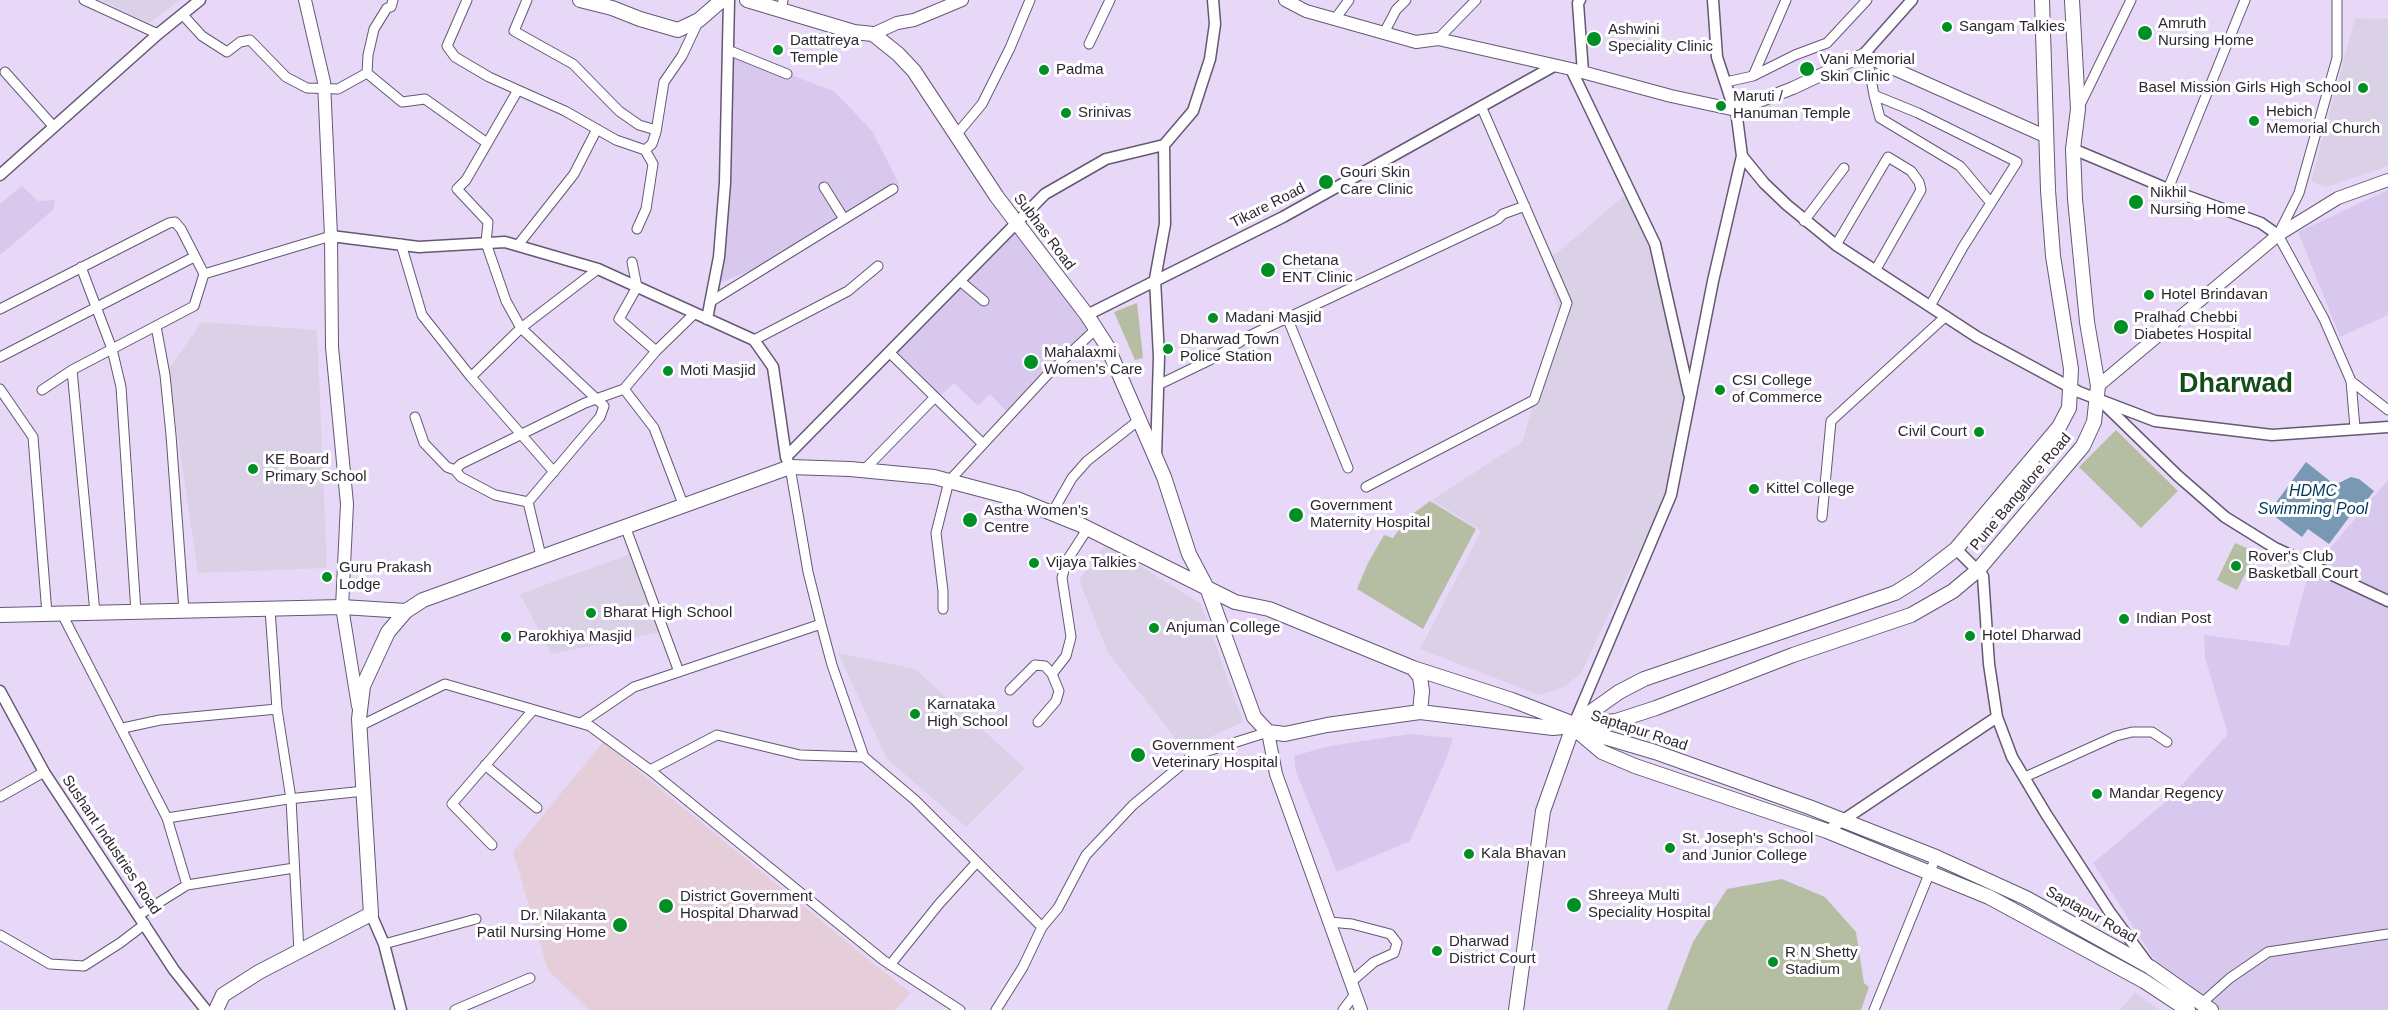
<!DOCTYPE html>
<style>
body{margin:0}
canvas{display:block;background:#e7d8f8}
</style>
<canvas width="2388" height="1010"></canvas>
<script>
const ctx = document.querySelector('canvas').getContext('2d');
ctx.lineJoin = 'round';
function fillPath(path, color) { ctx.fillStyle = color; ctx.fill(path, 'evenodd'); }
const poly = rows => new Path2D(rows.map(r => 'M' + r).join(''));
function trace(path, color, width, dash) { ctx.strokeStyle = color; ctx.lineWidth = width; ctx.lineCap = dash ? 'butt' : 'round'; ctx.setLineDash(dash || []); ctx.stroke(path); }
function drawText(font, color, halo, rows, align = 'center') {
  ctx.font = font + ' Helvetica,sans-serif'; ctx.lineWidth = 6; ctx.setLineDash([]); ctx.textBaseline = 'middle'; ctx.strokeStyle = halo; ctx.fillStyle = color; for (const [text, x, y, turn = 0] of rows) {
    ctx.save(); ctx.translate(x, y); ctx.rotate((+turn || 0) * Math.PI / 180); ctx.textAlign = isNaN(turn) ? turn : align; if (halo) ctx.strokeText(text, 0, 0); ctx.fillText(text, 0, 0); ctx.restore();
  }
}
const built = poly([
 [728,50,835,92,872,131,899,184,770,263,714,285,719,257],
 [22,186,38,201,55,200,54,209,0,255,0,204],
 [2388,190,2388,315,2340,337,2298,232],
 [1016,227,1090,329,1007,412,990,394,978,406,954,383,937,399,893,357],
 [2388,480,2388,1010,2219,1010,2159,967,2093,863,2168,800,2228,734,2205,658,2204,635,2289,646,2308,574],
 [1410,734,1453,738,1447,757,1410,841,1337,872,1296,772,1294,756,1329,746]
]);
const education = poly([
 [101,0,180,0,149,23],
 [2355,18,2388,19,2388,166,2326,187,2311,182],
 [1625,195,1647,242,1687,402,1667,492,1581,673,1563,688,1539,695,1420,649,1481,531,1432,500,1523,441,1559,311,1544,264],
 [202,322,317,330,327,568,198,573,168,370],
 [1106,544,1201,604,1243,722,1184,749,1108,653,1079,580],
 [630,554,661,632,551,654,520,594],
 [838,653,915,669,1025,768,966,827,887,759],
 [2135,992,2160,1010,2120,1010]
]);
const medical = poly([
 [603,742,869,960,911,993,895,1010,589,1010,548,970,513,852]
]);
const green = poly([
 [1137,303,1143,358,1135,360,1114,312],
 [2116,430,2178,491,2141,528,2079,467],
 [1430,501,1476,529,1423,629,1357,589,1368,563,1384,535,1393,538,1407,518],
 [2235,543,2256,552,2237,590,2217,580],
 [1782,879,1825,897,1856,932,1864,983,1869,987,1861,1010,1667,1010,1693,942,1727,889]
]);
const water = poly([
 [2306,462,2335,485,2351,477,2359,479,2374,491,2363,505,2359,504,2329,544,2308,529,2302,537,2269,512]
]);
const minor = poly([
 [84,0,158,34],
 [467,0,447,46,455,57,489,77,518,90],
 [527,0,514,31,573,64,619,111,639,125,656,130],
 [2337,0,2337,58,2299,193,2278,235,2324,319,2351,381,2388,410],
 [781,12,783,0],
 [182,14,202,36,227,52,240,42,250,40,286,77,307,88,338,89,367,73,368,55,374,29,387,8,391,7,393,0],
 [1335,19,1349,0],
 [1384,33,1396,10,1406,0],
 [1438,39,1476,0],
 [1089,44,1110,0],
 [728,50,787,74],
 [1867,57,1874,95,1918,113,2017,162,1963,247,1930,306],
 [5,72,54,127],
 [367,73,402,102,425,99,487,143],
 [1753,76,1786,0],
 [1726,82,1753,76,1795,55,1827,43,1867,0],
 [1874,95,1880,118,1960,166,1991,203],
 [2079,107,2131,0],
 [956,135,982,104,1010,48,1030,0],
 [824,187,844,219],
 [2168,189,2245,0],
 [1804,221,1844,168],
 [637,229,646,209,653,164,645,150],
 [401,244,422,315,471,377],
 [518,245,574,174,597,129],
 [1836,245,1888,157,1911,171,1919,182,1921,190,1875,271],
 [632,262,637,287,619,319,656,351],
 [81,267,112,349,121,387,136,612],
 [204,274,331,236],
 [960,281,984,301],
 [710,302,893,189],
 [0,309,169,223,175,222,181,229,204,274,194,306,72,370,42,390],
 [1287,317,1348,468],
 [156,326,165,375,171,435,184,611],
 [754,340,848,291,878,266],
 [890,353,983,444],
 [0,357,194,257],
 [72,370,95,613],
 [2351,381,2355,428],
 [1158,385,1214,358,1251,335,1498,219,1503,214,1525,206],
 [0,389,33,437,47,614],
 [624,389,654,428,683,504],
 [415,417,424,443,447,467,455,470,461,477,495,495,528,502],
 [790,467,808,572,821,624,832,665,864,757,915,800,1042,927],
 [455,470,461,464,585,403,624,389,656,351,695,313],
 [864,470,935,397],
 [554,472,471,377,521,328,598,269],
 [1366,487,1534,400,1567,303,1481,106],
 [528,502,600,417,604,406,521,328,506,301,486,243,488,222,457,189,466,180,518,90,565,111,616,140,645,150,652,144,656,132,664,82,682,56,699,20],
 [528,502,541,556],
 [1052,513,1072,478,1087,461,1139,420],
 [1822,517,1831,421,1946,316],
 [625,526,679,672],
 [270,609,277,709,291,799,299,952],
 [943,609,943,591,936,533,949,481,1049,373,1096,329],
 [62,614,167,818,288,799,364,791],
 [1010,690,1035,665,1045,666,1052,674,1066,656,1071,637,1062,578,1066,562,1088,528],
 [1038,722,1056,701,1059,691,1052,674],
 [581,723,634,687,821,624],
 [360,726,445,684,590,726,650,770,883,960,960,1010],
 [123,728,160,720,277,709],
 [485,765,537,808],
 [650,770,717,735,800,755,864,757],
 [2025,777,2116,736,2132,732,2152,732,2167,742],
 [0,797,44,772],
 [492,845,452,804,533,710],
 [187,885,294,868],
 [139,915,187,885,167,818],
 [1329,922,1352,924,1390,934,1397,943,1394,953,1374,962,1351,982],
 [0,935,50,964,84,966,120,943,145,924],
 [384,944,476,919],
 [890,965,939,904,977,862],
 [2202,1003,2230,978,2268,952,2388,934],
 [455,1010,530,978],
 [996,1010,1023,967,1042,927,1058,908,1086,855,1133,805,1192,756,1268,732],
 [1343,1010,1355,994],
 [1874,1010,1936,857]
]);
const tertiary = poly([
 [1580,0,1578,3,1583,73],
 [1863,55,1912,0],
 [1571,69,1655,244,1689,394],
 [2073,149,2168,189,2261,223,2278,235],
 [1742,156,1764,183,1787,205,1836,245,1977,337,2079,392,2155,421,2272,435,2388,427],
 [0,175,158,34,200,0],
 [331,236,419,247,505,242,598,269,754,340,773,367,786,457,790,467],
 [1087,315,1283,217,1554,66],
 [707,319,719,257,725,183,729,0],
 [2103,403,2178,476,2225,517,2275,548,2388,601],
 [1156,456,1159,357,1155,279,1165,224,1164,145,1193,111,1210,59,1215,24,1213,0],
 [786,457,1045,194,1106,159,1164,145],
 [1956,549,1983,576,1989,664,1997,717,2012,757,2046,814,2109,911,2148,964],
 [0,691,44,772,174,970,206,1010],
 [1574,724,1671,495,1713,281,1742,156,1736,110,1734,109,1717,57,1713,0],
 [1827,831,1997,717],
 [371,914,384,944,401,1010]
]);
const secondary = poly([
 [305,0,324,82,331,236,332,347,347,504,342,607,358,706],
 [1285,0,1306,11,1416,42,1438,39,1571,69,1671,96,1736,110,1793,88,1863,55,2047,137],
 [873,34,897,23,914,20,962,0],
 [2098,386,2278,235,2338,198,2388,180],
 [1268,732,1276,774,1361,1010]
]);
const primary = poly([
 [580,0,612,8,640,19,678,30,699,20,722,0],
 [747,0,854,32,873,34,898,54,914,71,997,197,1087,315,1107,346,1164,477,1189,554,1208,590,1254,717,1268,732,1285,734,1327,725,1420,712,1553,728,1616,721,1656,708,1793,655,1911,615,1953,591,1978,570,2083,446,2094,422,2098,386,2087,322,2075,199,2073,149,2078,109,2072,0],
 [0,615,342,607,406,611],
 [1413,668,1420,677,1422,691,1420,712],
 [1577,729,1655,752,1809,807,1936,857,2026,898,2150,967,2211,1010],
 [1576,730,1602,752,1635,766,1827,831,1989,897,2144,981,2188,1010],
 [216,1010,223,995,259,972,371,914,359,719,363,686,388,632,406,611,423,600,790,467,850,469,934,477,1017,499,1081,525,1235,602,1269,609,1413,668,1512,700,1574,724,1619,692,1644,679,1895,593,1916,580,1956,549,2059,427,2069,408,2071,369,2053,256,2048,190,2042,0],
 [1516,1010,1543,811,1574,724]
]);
const markers = [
 [1947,27,6,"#008f22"],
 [2145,33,8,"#008f22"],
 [1594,39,8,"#008f22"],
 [778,50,6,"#008f22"],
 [1807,69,8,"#008f22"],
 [1044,70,6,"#008f22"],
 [2363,88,6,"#008f22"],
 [1721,106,6,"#008f22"],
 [1066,113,6,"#008f22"],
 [2254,121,6,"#008f22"],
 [1326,182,8,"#008f22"],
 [2136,202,8,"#008f22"],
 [1268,270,8,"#008f22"],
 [2149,295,6,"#008f22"],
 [1213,318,6,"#008f22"],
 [2121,327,8,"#008f22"],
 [1168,349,6,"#008f22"],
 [1031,362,8,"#008f22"],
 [668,371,6,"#008f22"],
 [1720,390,6,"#008f22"],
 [1979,432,6,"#008f22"],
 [253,469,6,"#008f22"],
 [1754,489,6,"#008f22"],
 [1296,515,8,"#008f22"],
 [970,520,8,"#008f22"],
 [1034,563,6,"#008f22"],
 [2236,566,6,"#008f22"],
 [327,577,6,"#008f22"],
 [591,613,6,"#008f22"],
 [2124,619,6,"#008f22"],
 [1154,628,6,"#008f22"],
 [1970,636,6,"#008f22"],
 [506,637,6,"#008f22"],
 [915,714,6,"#008f22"],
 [1138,755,8,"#008f22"],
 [2097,794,6,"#008f22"],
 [1670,848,6,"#008f22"],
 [1469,854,6,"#008f22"],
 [1574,905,8,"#008f22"],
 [666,906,8,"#008f22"],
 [620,925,8,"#008f22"],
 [1437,951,6,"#008f22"],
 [1773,962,6,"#008f22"]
];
const poiNames = [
 ["Amruth",2158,24],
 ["Nursing Home",2158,41],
 ["Sangam Talkies",1959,27],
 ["Ashwini",1608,30],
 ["Speciality Clinic",1608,47],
 ["Dattatreya",790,41],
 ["Temple",790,58],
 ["Vani Memorial",1820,60],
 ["Skin Clinic",1820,77],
 ["Padma",1056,70],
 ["Basel Mission Girls High School",2351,88,"right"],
 ["Maruti /",1733,97],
 ["Hanuman Temple",1733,114],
 ["Hebich",2266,112],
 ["Memorial Church",2266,129],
 ["Srinivas",1078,113],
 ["Gouri Skin",1340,173],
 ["Care Clinic",1340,190],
 ["Nikhil",2150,193],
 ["Nursing Home",2150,210],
 ["Chetana",1282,261],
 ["ENT Clinic",1282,278],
 ["Hotel Brindavan",2161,295],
 ["Madani Masjid",1225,318],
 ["Pralhad Chebbi",2134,318],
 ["Diabetes Hospital",2134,335],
 ["Dharwad Town",1180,340],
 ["Police Station",1180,357],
 ["Mahalaxmi",1044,353],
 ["Women's Care",1044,370],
 ["Moti Masjid",680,371],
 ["CSI College",1732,381],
 ["of Commerce",1732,398],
 ["Civil Court",1967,432,"right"],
 ["KE Board",265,460],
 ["Primary School",265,477],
 ["Kittel College",1766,489],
 ["Government",1310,506],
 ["Maternity Hospital",1310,523],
 ["Astha Women's",984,511],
 ["Centre",984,528],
 ["Rover's Club",2248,557],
 ["Basketball Court",2248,574],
 ["Vijaya Talkies",1046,563],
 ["Guru Prakash",339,568],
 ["Lodge",339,585],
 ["Bharat High School",603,613],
 ["Indian Post",2136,619],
 ["Anjuman College",1166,628],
 ["Hotel Dharwad",1982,636],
 ["Parokhiya Masjid",518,637],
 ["Karnataka",927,705],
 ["High School",927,722],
 ["Government",1152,746],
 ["Veterinary Hospital",1152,763],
 ["Mandar Regency",2109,794],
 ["St. Joseph's School",1682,839],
 ["and Junior College",1682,856],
 ["Kala Bhavan",1481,854],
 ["Shreeya Multi",1588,896],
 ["Speciality Hospital",1588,913],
 ["District Government",680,897],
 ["Hospital Dharwad",680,914],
 ["Dr. Nilakanta",606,916,"right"],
 ["Patil Nursing Home",606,933,"right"],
 ["Dharwad",1449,942],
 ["District Court",1449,959],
 ["R N Shetty",1785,953],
 ["Stadium",1785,970]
];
const streetNames = [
 ["Tikare Road",1268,206,-27],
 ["Subhas Road",1044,232,53],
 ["Pune Bangalore Road",2021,492,-50],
 ["Saptapur Road",1639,731,18],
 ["Sushant Industries Road",111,845,56],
 ["Saptapur Road",2091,915,29]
];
const waterNames = [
 ["HDMC",2313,492],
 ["Swimming Pool",2313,510]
];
const townNames = [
 ["Dharwad",2236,385]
];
fillPath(built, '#d9c8ed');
fillPath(education, '#dad1e6');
fillPath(medical, '#e5ceda');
fillPath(green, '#b5bea3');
fillPath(water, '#7998b4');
trace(minor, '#655873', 11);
trace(tertiary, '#655873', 13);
trace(secondary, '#655873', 14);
trace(primary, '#655873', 16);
trace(minor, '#fff', 9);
trace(tertiary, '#fff', 10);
trace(secondary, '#fff', 12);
trace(primary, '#fff', 14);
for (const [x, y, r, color] of markers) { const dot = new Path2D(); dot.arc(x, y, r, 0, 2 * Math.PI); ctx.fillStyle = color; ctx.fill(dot); trace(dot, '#fff', 2); }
drawText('15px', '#2c2733', '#fff', poiNames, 'left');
drawText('15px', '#2c2733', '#fff', streetNames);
drawText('italic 16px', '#00375d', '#fff', waterNames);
drawText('bold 27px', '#154d1a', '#fff', townNames);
</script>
